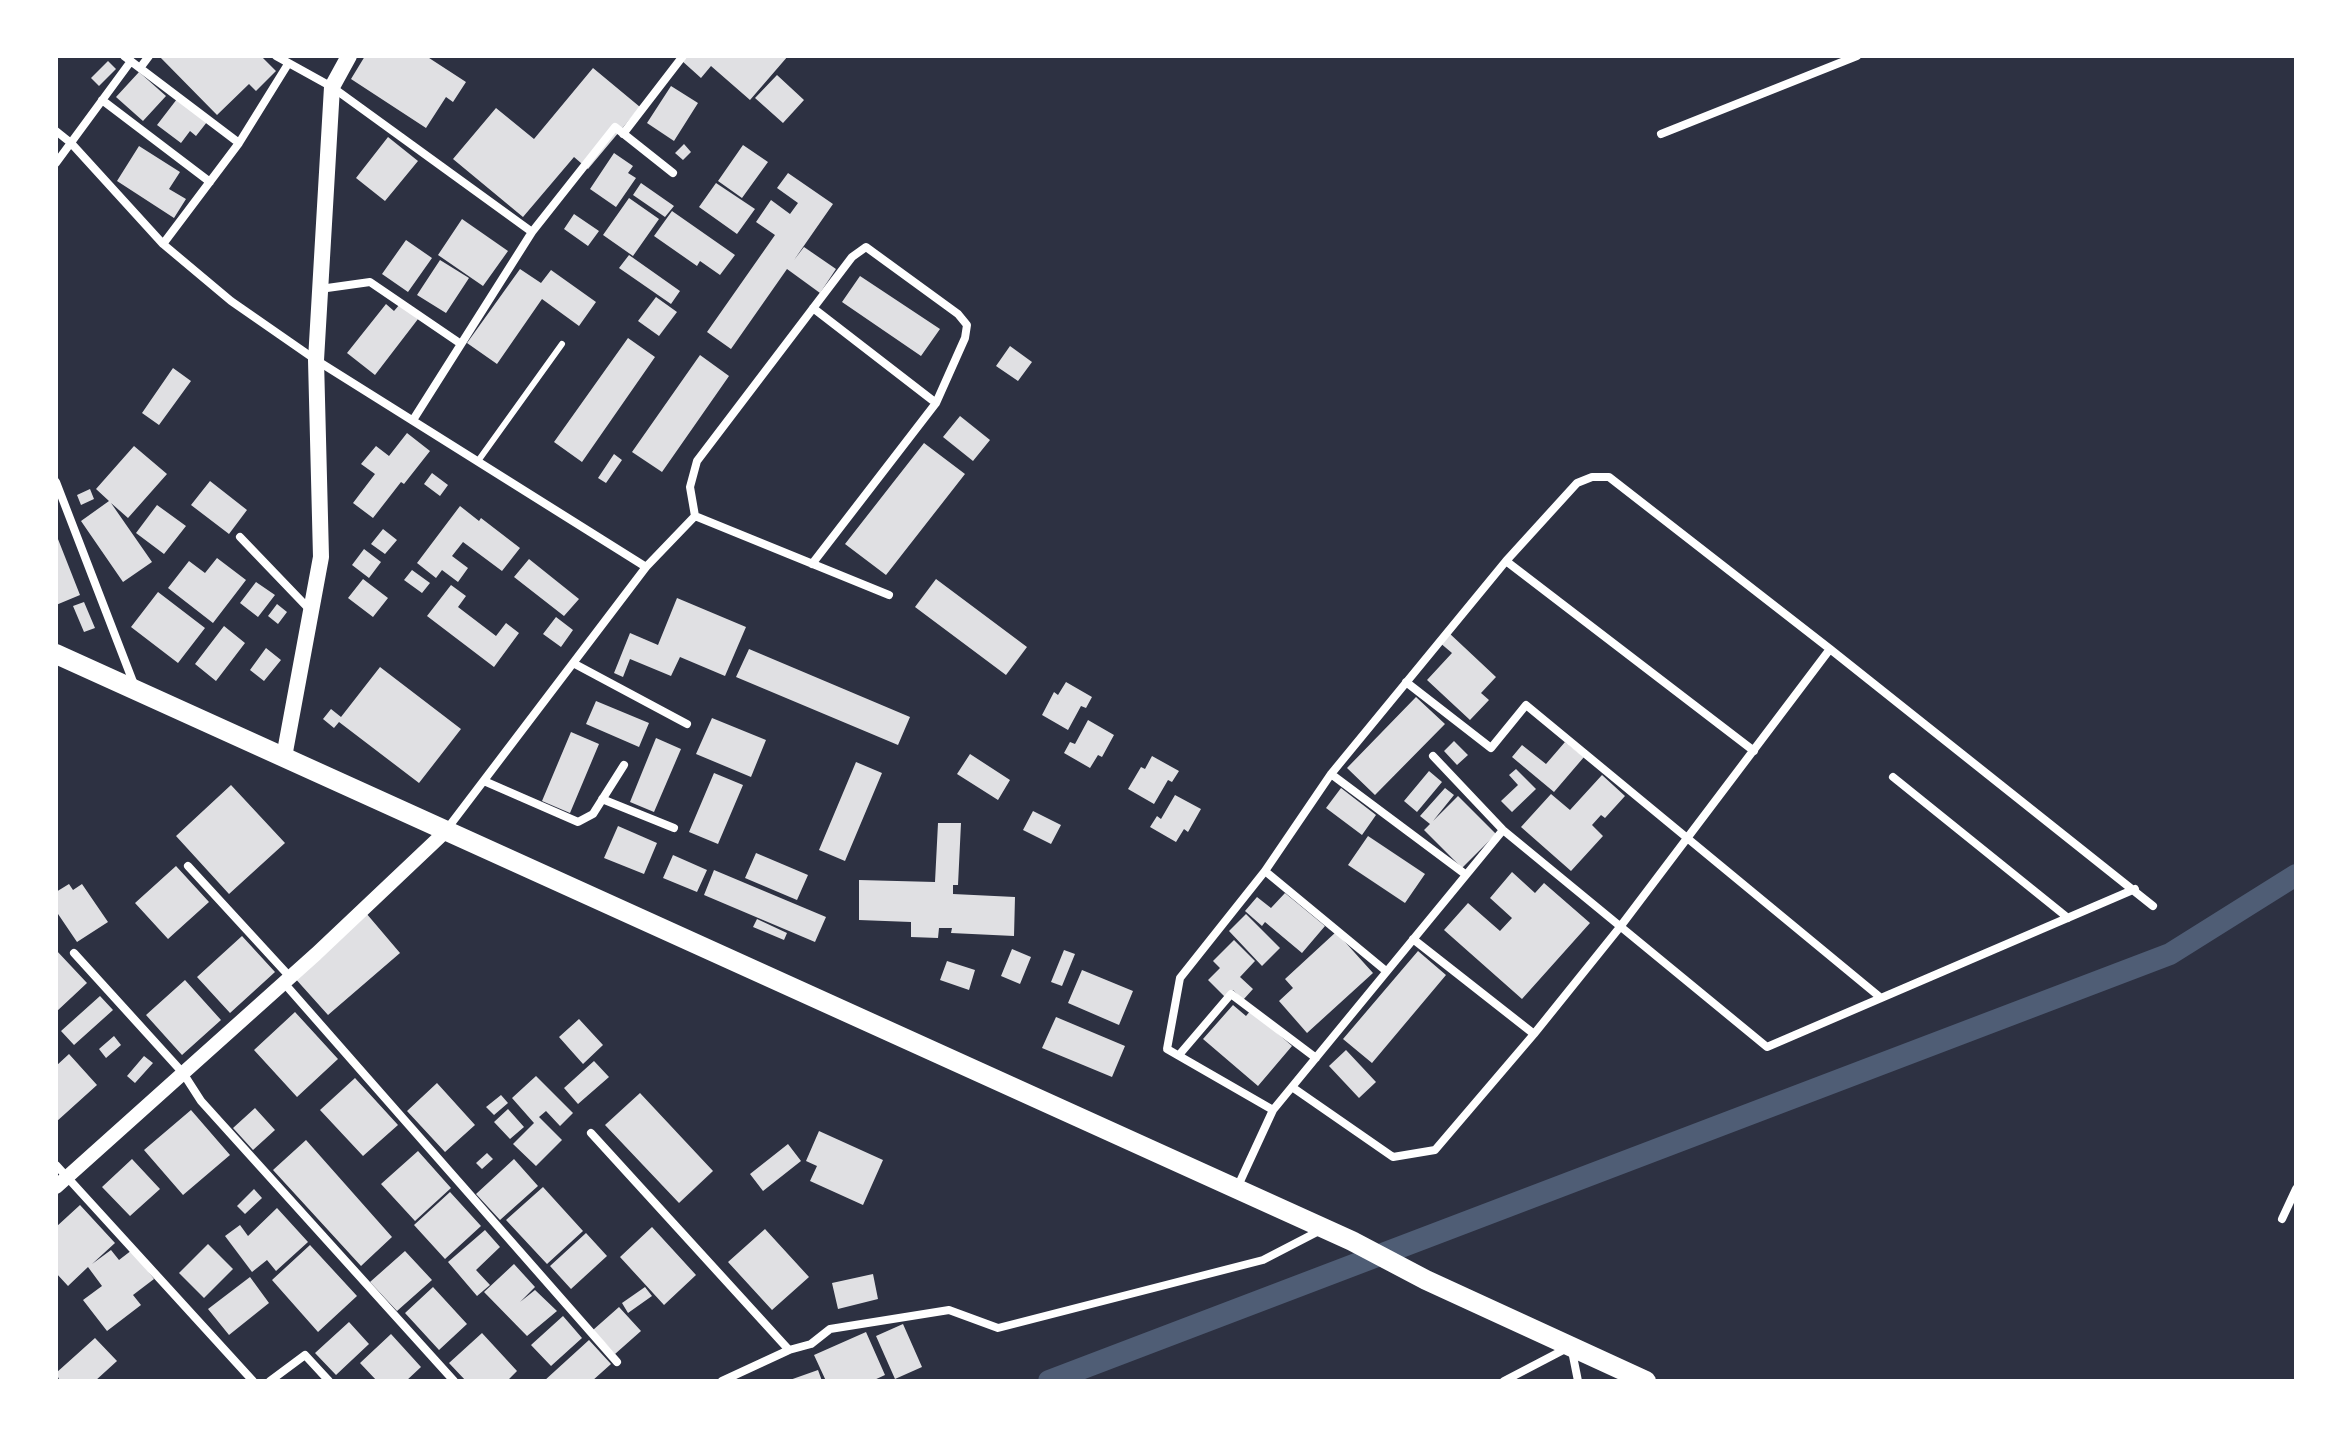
<!DOCTYPE html>
<style>
body{margin:0}
#map{position:relative;width:2352px;height:1437px;overflow:hidden;background:#2d3142;font-family:"Asap Condensed",sans-serif}
canvas{display:block}
.frame{position:absolute;inset:0;border:58px solid #fff;pointer-events:none}
</style>
<div id="map">
<canvas width="2352" height="1437"></canvas>
<div class="frame"></div>
</div>
<script>
const ctx = document.querySelector('canvas').getContext('2d');
ctx.lineJoin = 'round';
const poly = rows => new Path2D(rows.map(r => 'M' + r).join(''));
function trace(path, color, width, dash) { ctx.strokeStyle = color; ctx.lineWidth = width; ctx.lineCap = dash ? 'butt' : 'round'; ctx.setLineDash(dash || []); ctx.stroke(path); }
function fillPath(path, color) { ctx.fillStyle = color; ctx.fill(path, 'evenodd'); }
const canal = poly([
 [1049,1381,2170,954,2296,875]
]);
const building = poly([
 [159,56,261,56,276,71,256,91,249,84,217,115],
 [365,56,426,56,466,82,453,102,446,97,426,128,351,79],
 [684,56,788,56,750,100,711,66,701,78,681,60],
 [108,61,116,69,99,86,91,78],
 [593,68,640,107,588,169,574,157,523,217,453,159,496,108,534,139],
 [139,72,166,96,143,121,116,97],
 [777,75,804,100,783,123,755,98],
 [671,86,698,103,674,141,647,123],
 [177,99,207,122,196,136,190,131,181,143,157,125],
 [388,137,418,161,385,201,356,178],
 [684,144,691,152,683,160,675,153],
 [743,145,768,162,742,198,718,181],
 [139,146,180,172,169,189,186,199,174,218,117,181],
 [614,153,633,166,628,173,636,178,616,207,590,189],
 [788,173,833,204,794,260,804,247,836,269,820,293,787,269,731,349,707,332,775,235,756,222,771,200,790,214,798,203,777,188],
 [641,183,674,206,665,217,633,195],
 [716,183,755,209,737,234,699,207],
 [629,198,659,219,633,256,603,235],
 [672,211,735,255,720,275,700,261,697,266,654,236],
 [574,214,599,231,588,246,564,229],
 [462,219,508,251,483,286,438,255],
 [406,240,432,258,408,292,382,274],
 [629,255,680,291,671,304,619,268],
 [440,260,469,278,446,313,417,295],
 [520,269,541,283,551,270,596,302,579,326,542,299,497,364,467,343],
 [860,276,940,329,921,356,842,302],
 [656,297,677,312,659,336,638,321],
 [386,304,394,311,400,304,418,319,375,375,347,353],
 [628,338,655,357,582,462,554,442],
 [1010,346,1032,362,1018,381,996,366],
 [700,355,729,376,662,472,632,452],
 [173,368,191,381,159,425,142,413],
 [960,416,990,440,973,461,943,437],
 [407,433,430,451,404,484,401,482,373,518,353,503,375,474,361,464,376,446,389,456],
 [924,443,965,474,886,575,845,544],
 [134,446,167,474,128,518,111,503,152,562,123,582,81,521,109,501,96,489],
 [614,454,622,460,606,483,598,478],
 [432,473,448,485,440,496,424,484],
 [210,481,247,510,229,534,191,505],
 [90,489,94,499,81,505,77,495],
 [157,505,186,526,164,554,136,533],
 [460,506,479,521,481,518,520,548,502,571,463,542,452,556,468,568,458,582,442,570,436,578,417,563],
 [383,529,397,540,385,554,371,544],
 [56,534,80,595,56,605],
 [364,549,381,562,369,578,352,565],
 [217,558,246,580,213,623,168,588,189,561,205,573],
 [529,559,579,599,564,616,514,577],
 [412,570,430,583,422,593,404,580],
 [363,579,388,598,373,617,348,598],
 [936,579,1027,647,1006,675,915,607],
 [256,582,275,595,258,617,240,603],
 [451,585,466,596,458,607,496,636,506,623,519,633,494,667,427,616],
 [158,592,205,628,178,663,131,627],
 [677,598,746,627,725,676,680,657,671,676,630,659,623,677,614,673,630,633,658,645],
 [84,602,95,628,84,632,73,606],
 [277,604,287,612,278,624,268,616],
 [556,617,573,630,561,647,543,634],
 [224,626,245,643,216,681,195,664],
 [1448,632,1496,677,1481,693,1489,700,1470,720,1427,680,1452,653,1439,642],
 [266,648,281,660,264,681,250,670],
 [749,649,910,717,898,745,736,677],
 [380,667,461,729,419,783,339,722,334,728,323,719,331,709,341,717],
 [1066,682,1092,697,1086,708,1081,706,1068,730,1042,715,1054,692,1058,695],
 [1416,697,1445,724,1375,795,1347,768],
 [596,701,649,723,639,747,586,724],
 [712,718,766,740,751,777,696,754],
 [1088,720,1114,735,1102,757,1098,755,1090,768,1064,753,1070,742,1075,744],
 [571,732,599,744,570,813,542,801],
 [656,738,681,749,654,812,630,802],
 [1454,741,1468,755,1457,765,1444,751],
 [1565,742,1584,757,1554,792,1512,757,1522,745,1546,764],
 [970,754,1010,780,998,800,957,774],
 [1152,756,1179,771,1172,782,1168,780,1154,804,1128,789,1141,767,1145,769],
 [856,762,882,773,845,861,819,850],
 [1516,769,1536,789,1512,812,1501,801,1518,785,1509,775],
 [1429,771,1442,782,1417,812,1404,801],
 [714,773,743,785,718,844,689,832],
 [1602,775,1625,796,1605,818,1601,815,1592,825,1603,836,1571,871,1521,827,1551,794,1570,810],
 [231,785,285,843,229,894,176,836],
 [1341,788,1376,815,1362,835,1326,808],
 [1445,788,1454,795,1433,821,1458,796,1496,834,1462,868,1424,830,1430,824,1420,816],
 [1175,795,1201,809,1188,832,1184,829,1176,842,1150,827,1157,816,1161,819],
 [1033,811,1061,825,1051,844,1023,830],
 [938,823,961,823,958,885,953,885,953,894,1015,897,1014,936,951,933,952,928,939,928,938,938,911,937,911,922,859,920,859,880,935,882],
 [618,826,657,843,644,874,604,858],
 [1368,836,1425,874,1405,903,1348,865],
 [756,853,808,875,797,900,745,878],
 [673,855,707,870,697,892,663,878],
 [176,866,209,902,168,939,135,903],
 [714,870,826,917,815,942,704,895],
 [1512,872,1535,893,1544,883,1590,923,1522,999,1444,930,1468,903,1500,931,1512,918,1490,898],
 [69,884,73,890,82,884,108,922,77,942,56,911,56,892],
 [1285,893,1325,926,1302,953,1265,922,1262,926,1245,911,1257,897,1271,908],
 [366,913,400,953,328,1015,293,976],
 [1246,914,1280,948,1262,966,1229,931],
 [757,919,787,933,784,940,753,927],
 [1336,932,1373,973,1307,1033,1279,1001,1293,988,1285,979],
 [242,936,275,972,230,1013,197,977],
 [1234,940,1255,961,1240,977,1253,989,1243,1000,1233,990,1226,998,1208,980,1220,968,1213,961],
 [1012,949,1031,957,1020,984,1001,976],
 [56,950,87,983,56,1012],
 [1064,950,1075,954,1062,986,1051,982],
 [1418,951,1446,975,1372,1063,1343,1039],
 [947,961,975,970,969,990,940,980],
 [1082,970,1133,991,1119,1025,1068,1003],
 [185,980,221,1020,182,1055,146,1015],
 [100,996,113,1010,74,1045,61,1031],
 [1233,1005,1246,1016,1251,1010,1292,1046,1258,1086,1203,1039],
 [295,1012,338,1059,297,1097,254,1050],
 [1056,1017,1125,1046,1112,1077,1042,1048],
 [579,1019,603,1045,583,1064,559,1037],
 [114,1036,121,1045,106,1058,99,1049],
 [1346,1050,1376,1082,1359,1098,1329,1066],
 [69,1054,97,1085,56,1122,56,1066],
 [144,1056,153,1063,135,1083,127,1076],
 [594,1061,609,1077,578,1104,564,1088],
 [536,1076,573,1113,560,1126,546,1111,539,1117,562,1140,536,1166,513,1144,534,1123,512,1098],
 [355,1078,398,1125,363,1156,320,1110],
 [437,1083,475,1125,445,1152,407,1111],
 [640,1093,713,1171,679,1203,605,1125],
 [501,1095,508,1103,494,1115,486,1107],
 [255,1108,275,1130,253,1150,233,1128],
 [508,1109,524,1127,510,1139,494,1122],
 [191,1110,230,1155,183,1195,144,1150],
 [819,1131,883,1160,863,1205,810,1181,817,1166,806,1161],
 [306,1140,392,1237,361,1266,273,1170],
 [788,1144,801,1161,763,1191,750,1174],
 [418,1151,451,1188,415,1221,381,1184],
 [487,1153,493,1159,482,1169,476,1163],
 [132,1159,160,1189,130,1216,102,1187],
 [514,1159,538,1186,500,1220,476,1194],
 [543,1187,583,1231,547,1264,506,1220],
 [254,1189,262,1198,245,1214,237,1206],
 [450,1192,481,1226,445,1259,414,1225],
 [80,1205,115,1243,92,1264,111,1250,119,1260,132,1250,154,1279,133,1295,141,1305,107,1331,83,1300,102,1286,88,1267,68,1286,56,1273,56,1227],
 [277,1208,308,1242,276,1271,267,1260,252,1272,225,1236,240,1225,248,1236],
 [652,1227,696,1275,664,1305,620,1257],
 [765,1229,809,1277,772,1310,728,1262],
 [485,1230,500,1247,476,1270,490,1285,477,1296,448,1262],
 [586,1233,607,1256,571,1289,550,1266],
 [208,1244,233,1269,204,1298,179,1273],
 [310,1245,357,1296,318,1332,272,1280],
 [405,1251,432,1280,397,1311,370,1282],
 [514,1264,535,1287,520,1302,535,1290,557,1311,527,1336,484,1292],
 [873,1274,878,1299,838,1309,832,1283],
 [250,1277,269,1303,229,1335,208,1309],
 [433,1287,467,1324,439,1350,405,1313],
 [645,1287,652,1296,628,1313,622,1303],
 [619,1307,641,1331,615,1354,593,1330],
 [563,1316,582,1338,551,1366,531,1345],
 [349,1322,369,1344,336,1375,315,1353],
 [903,1324,922,1367,895,1379,876,1336],
 [866,1332,885,1375,872,1381,826,1381,814,1355],
 [482,1333,517,1371,507,1381,466,1381,449,1363],
 [391,1334,421,1367,406,1381,377,1381,360,1363],
 [95,1338,117,1361,95,1381,60,1381,56,1373],
 [589,1340,611,1364,592,1381,544,1381],
 [818,1370,822,1381,787,1381]
]);
const service = poly([
 [478,461,562,344]
]);
const minor = poly([
 [124,56,239,143],
 [276,56,332,87,532,232],
 [140,68,149,56],
 [102,100,210,182],
 [56,131,71,143,163,244,231,301,316,360,646,567,447,829],
 [623,134,683,56],
 [1661,134,1857,56],
 [56,163,131,61],
 [163,244,239,143,288,64],
 [320,289,370,282,461,344],
 [813,308,936,403],
 [413,420,532,232,615,127,673,173],
 [56,482,135,687],
 [695,516,889,595],
 [240,537,311,611],
 [1506,561,1754,751],
 [646,567,695,516,690,487,697,461,852,257,866,247,958,314,967,325,965,338,936,403,812,564],
 [573,663,687,724],
 [1406,682,1491,748,1526,705,1881,998],
 [1433,756,1503,830,1767,1047,2135,889],
 [1331,774,1465,874],
 [1893,777,2068,918],
 [484,781,578,822,593,814,624,765],
 [602,799,674,828],
 [188,866,290,977],
 [1265,871,1386,971],
 [1413,939,1534,1034],
 [74,953,183,1073,201,1101,454,1381],
 [284,983,617,1362],
 [1179,1055,1231,994,1316,1058],
 [1292,1087,1393,1157,1435,1150,1534,1034,1620,927,1830,649],
 [1273,1110,1167,1049,1180,978,1265,871,1331,774,1506,561,1577,483,1592,477,1609,477,1830,649,2153,906],
 [591,1133,789,1350],
 [56,1165,253,1381],
 [1237,1188,1273,1110,1503,830],
 [2282,1219,2296,1189],
 [270,1381,305,1355,329,1381],
 [722,1381,789,1350,811,1344,830,1329,949,1310,998,1328,1263,1260,1319,1231],
 [1504,1381,1571,1346,1578,1381]
]);
const tertiary = poly([
 [56,1187,316,954,446,831]
]);
const secondary = poly([
 [284,757,321,557,316,360,332,87,349,56]
]);
const primary = poly([
 [56,654,1352,1241,1426,1280,1646,1381]
]);
trace(canal, '#4f5d75', 22);
fillPath(building, '#e0e0e3');
trace(service, '#fff', 6);
trace(minor, '#fff', 8);
trace(tertiary, '#fff', 14);
trace(secondary, '#fff', 16);
trace(primary, '#fff', 20);
</script>
